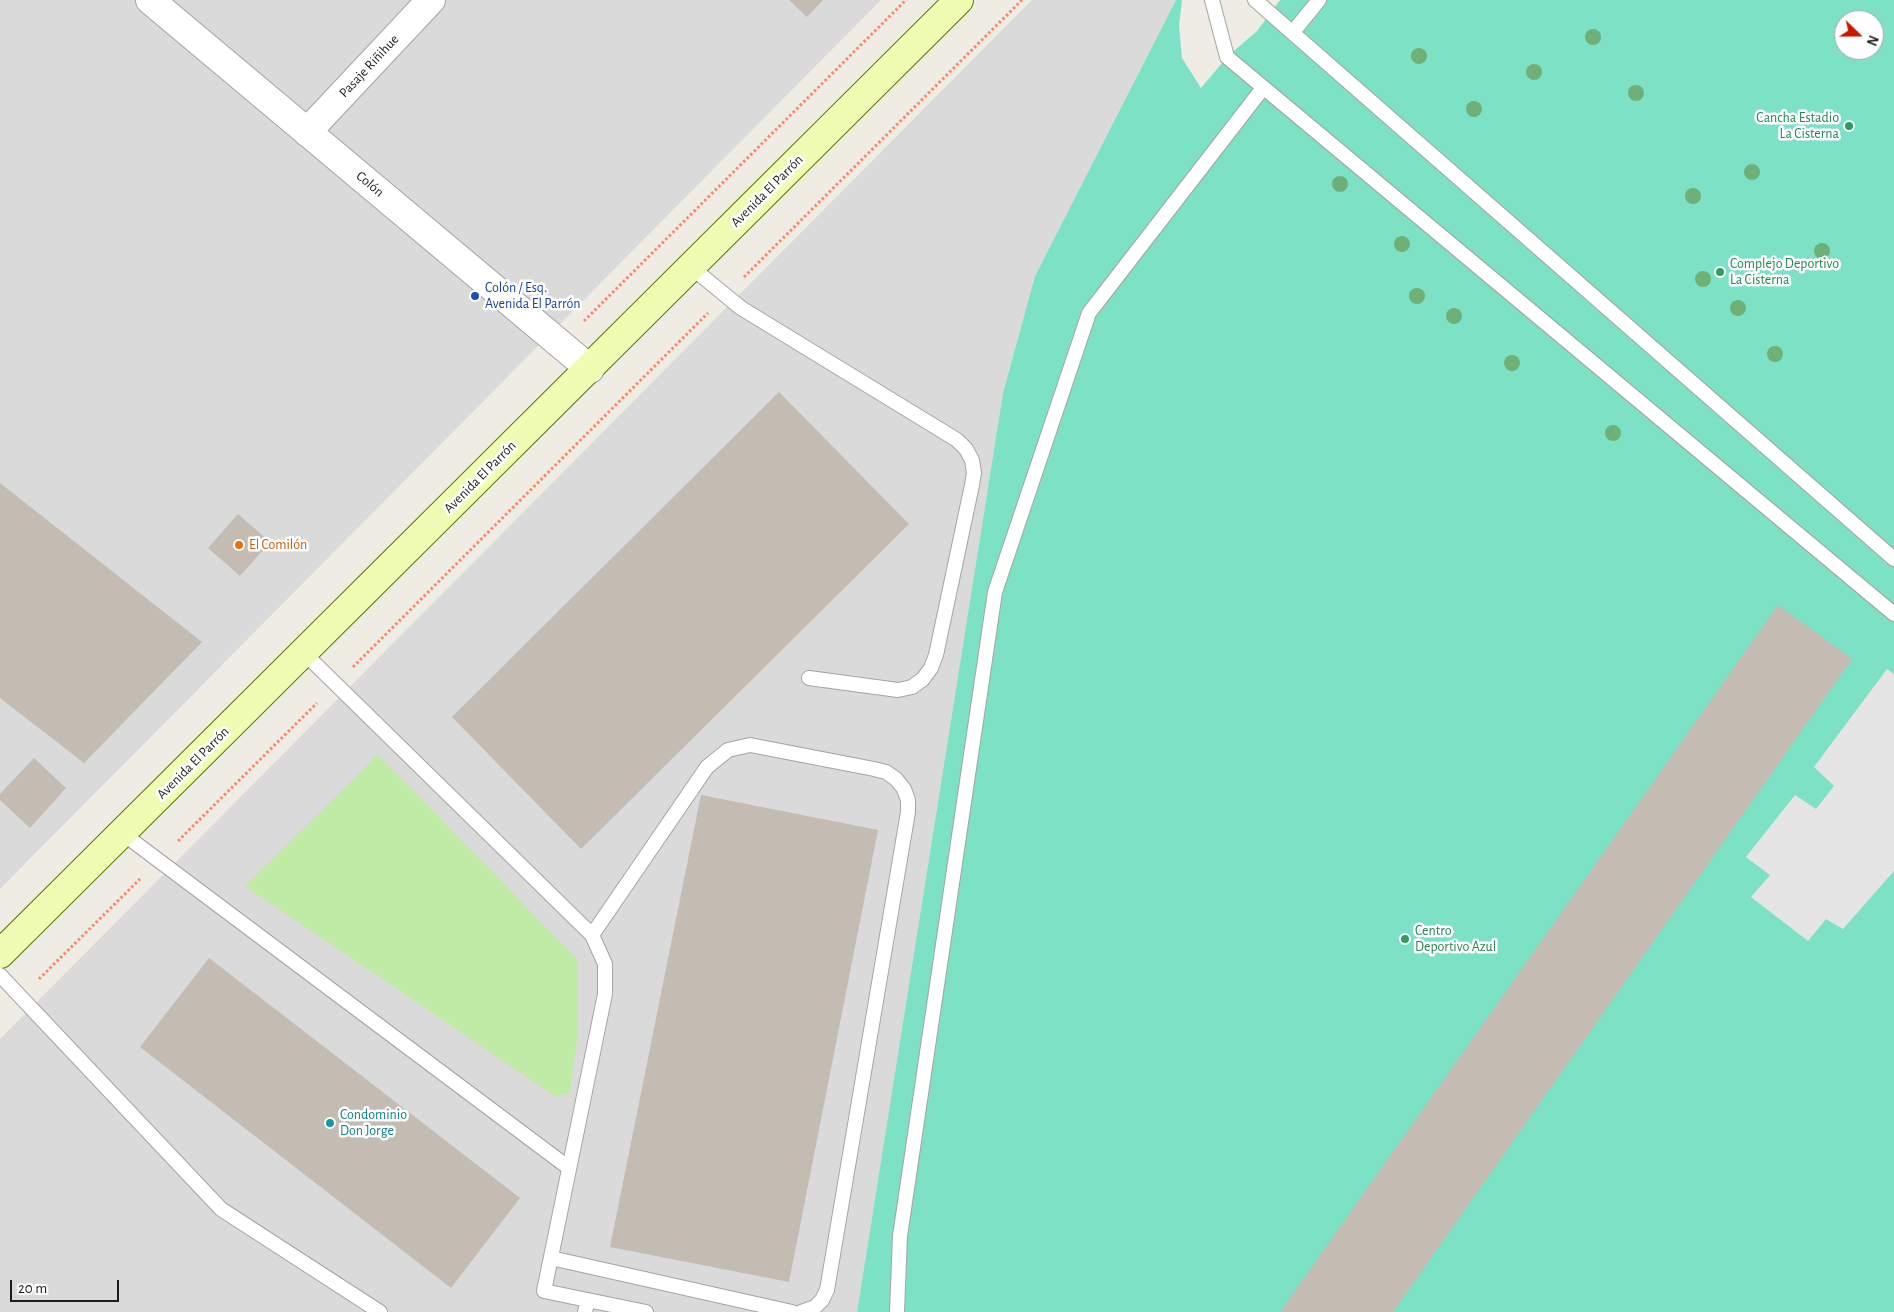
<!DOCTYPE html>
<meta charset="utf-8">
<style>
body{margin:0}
#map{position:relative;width:1894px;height:1312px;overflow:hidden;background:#efece3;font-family:"Alegreya Sans",sans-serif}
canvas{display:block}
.north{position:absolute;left:1834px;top:10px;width:50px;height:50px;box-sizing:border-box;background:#fff;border:1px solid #a5a5a5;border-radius:50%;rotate:112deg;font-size:14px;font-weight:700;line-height:20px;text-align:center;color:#1d1d1d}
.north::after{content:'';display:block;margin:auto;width:18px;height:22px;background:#ca1700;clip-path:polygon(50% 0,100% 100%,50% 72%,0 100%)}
.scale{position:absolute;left:10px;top:1280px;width:109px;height:22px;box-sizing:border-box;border:2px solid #1d1d1d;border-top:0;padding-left:6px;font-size:15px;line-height:18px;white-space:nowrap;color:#1d1d1d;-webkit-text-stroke:4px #fff;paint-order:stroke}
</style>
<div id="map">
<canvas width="1894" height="1312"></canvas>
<div class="north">N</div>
<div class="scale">20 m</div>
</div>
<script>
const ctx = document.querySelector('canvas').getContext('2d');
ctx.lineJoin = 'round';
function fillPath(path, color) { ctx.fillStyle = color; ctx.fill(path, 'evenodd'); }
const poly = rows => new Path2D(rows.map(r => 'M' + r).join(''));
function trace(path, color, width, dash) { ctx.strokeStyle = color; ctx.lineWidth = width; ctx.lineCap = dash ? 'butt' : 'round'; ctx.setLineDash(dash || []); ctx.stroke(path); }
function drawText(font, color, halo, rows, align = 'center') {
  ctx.font = font + ' "Alegreya Sans",sans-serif'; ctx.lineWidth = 5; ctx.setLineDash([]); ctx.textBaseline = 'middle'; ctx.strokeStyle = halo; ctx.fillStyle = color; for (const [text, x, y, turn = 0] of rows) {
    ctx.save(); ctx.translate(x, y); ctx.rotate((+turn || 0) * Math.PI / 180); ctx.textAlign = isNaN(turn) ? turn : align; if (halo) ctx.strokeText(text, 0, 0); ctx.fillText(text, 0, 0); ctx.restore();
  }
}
const residential = poly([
 [0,0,881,0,0,889],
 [1032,0,1176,0,1035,276,1003,393,857,1312,0,1312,0,1039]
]);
const grass = poly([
 [378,754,578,960,578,1033,570,1093,556,1097,245,886]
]);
const pitch = poly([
 [1176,0,1182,0,1179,26,1182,58,1201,88,1227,57,1257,31,1280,0,1894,0,1894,1312,857,1312,1003,393,1035,276],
 [1844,20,1874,20,1874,50,1844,50]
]);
const parking = poly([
 [1887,669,1894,674,1894,871,1843,929,1826,919,1808,941,1751,897,1770,875,1746,857,1795,795,1816,809,1834,786,1814,767]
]);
const building = poly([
 [789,0,823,0,807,17],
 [779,392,909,524,581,849,452,717],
 [0,483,202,642,84,763,0,698],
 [238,514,270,542,240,576,208,548],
 [1778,605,1852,659,1393,1312,1280,1312],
 [34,758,66,788,30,828,0,800,0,794],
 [701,795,878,830,789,1282,610,1247],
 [209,958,520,1198,451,1288,140,1047]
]);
const path = poly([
 [744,277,1022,0],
 [584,321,906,0],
 [353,667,708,313],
 [178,841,317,703],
 [39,979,140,879]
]);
const service = poly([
 [1212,0,1227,57,1894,614],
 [1255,0,1894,559],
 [1293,32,1319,0],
 [691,267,741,308,957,440,966,449,972,460,974,473,972,485,936,655,931,668,923,679,912,687,898,690,809,678],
 [304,653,592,935,605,964,605,994,544,1291,646,1312],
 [122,833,569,1168],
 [592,935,707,767,728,750,750,745,874,769,886,772,896,779,904,789,908,800,908,812,827,1290,822,1300,815,1307,801,1312],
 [0,975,221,1209,380,1312],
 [551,1258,792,1312],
 [585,1312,588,1300],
 [897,1312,900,1236,995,592,1089,313,1263,88]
]);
const minor = poly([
 [307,132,431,0]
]);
const tertiary = poly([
 [150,0,590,369]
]);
const secondary = poly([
 [0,954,959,0]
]);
const trees = [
 [1593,37],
 [1419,56],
 [1534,72],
 [1636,93],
 [1474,109],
 [1752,172],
 [1340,184],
 [1693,196],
 [1402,244],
 [1822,251],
 [1703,279],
 [1417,296],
 [1738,308],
 [1454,316],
 [1775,354],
 [1512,363],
 [1613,433]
];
const markers = [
 [1849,126,5,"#2e9e5b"],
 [1720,272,5,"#2e9e5b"],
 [475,296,5,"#1a4fb4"],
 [239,545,5,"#e8710a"],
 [1405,939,5,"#2e9e5b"],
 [330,1123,5,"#0f9aa8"]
];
const streetNames = [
 ["Pasaje Riñihue",369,66,-47],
 ["Colón",370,184,40],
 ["Avenida El Parrón",767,191,-45],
 ["Avenida El Parrón",480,477,-45],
 ["Avenida El Parrón",193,763,-45]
];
const leisureNames = [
 ["Cancha Estadio",1839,118,"right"],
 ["La Cisterna",1839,134,"right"],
 ["Complejo Deportivo",1730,264],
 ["La Cisterna",1730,280],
 ["Centro",1415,931],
 ["Deportivo Azul",1415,947]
];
const transitNames = [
 ["Colón / Esq.",485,288],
 ["Avenida El Parrón",485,304]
];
const foodNames = [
 ["El Comilón",249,545]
];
const cultureNames = [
 ["Condominio",340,1115],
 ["Don Jorge",340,1131]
];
fillPath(residential, '#dbdada');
fillPath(grass, '#c0eba6');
fillPath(pitch, '#7de1c6');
fillPath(parking, '#e5e5e5');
fillPath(building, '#c4bbb2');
trace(service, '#a4a4a4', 16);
trace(minor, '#a4a4a4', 30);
trace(tertiary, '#a4a4a4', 30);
trace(secondary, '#5e7801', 30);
trace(path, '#ff8564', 3, [2.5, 2.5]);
trace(service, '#fff', 14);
trace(minor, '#fff', 28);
trace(tertiary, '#fff', 28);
trace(secondary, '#f0fcb4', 28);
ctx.fillStyle = '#6fb077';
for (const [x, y] of trees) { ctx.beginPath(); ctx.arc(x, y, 8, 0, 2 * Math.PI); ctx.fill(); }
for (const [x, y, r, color] of markers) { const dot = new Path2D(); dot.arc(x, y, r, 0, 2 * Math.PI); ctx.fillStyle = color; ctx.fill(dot); trace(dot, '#fff', 2); }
drawText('14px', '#1d1d1d', '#fff', streetNames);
drawText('14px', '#27864d', '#fff', leisureNames, 'left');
drawText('14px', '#164399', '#fff', transitNames, 'left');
drawText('14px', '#c56008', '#fff', foodNames, 'left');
drawText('14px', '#0d838f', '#fff', cultureNames, 'left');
</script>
